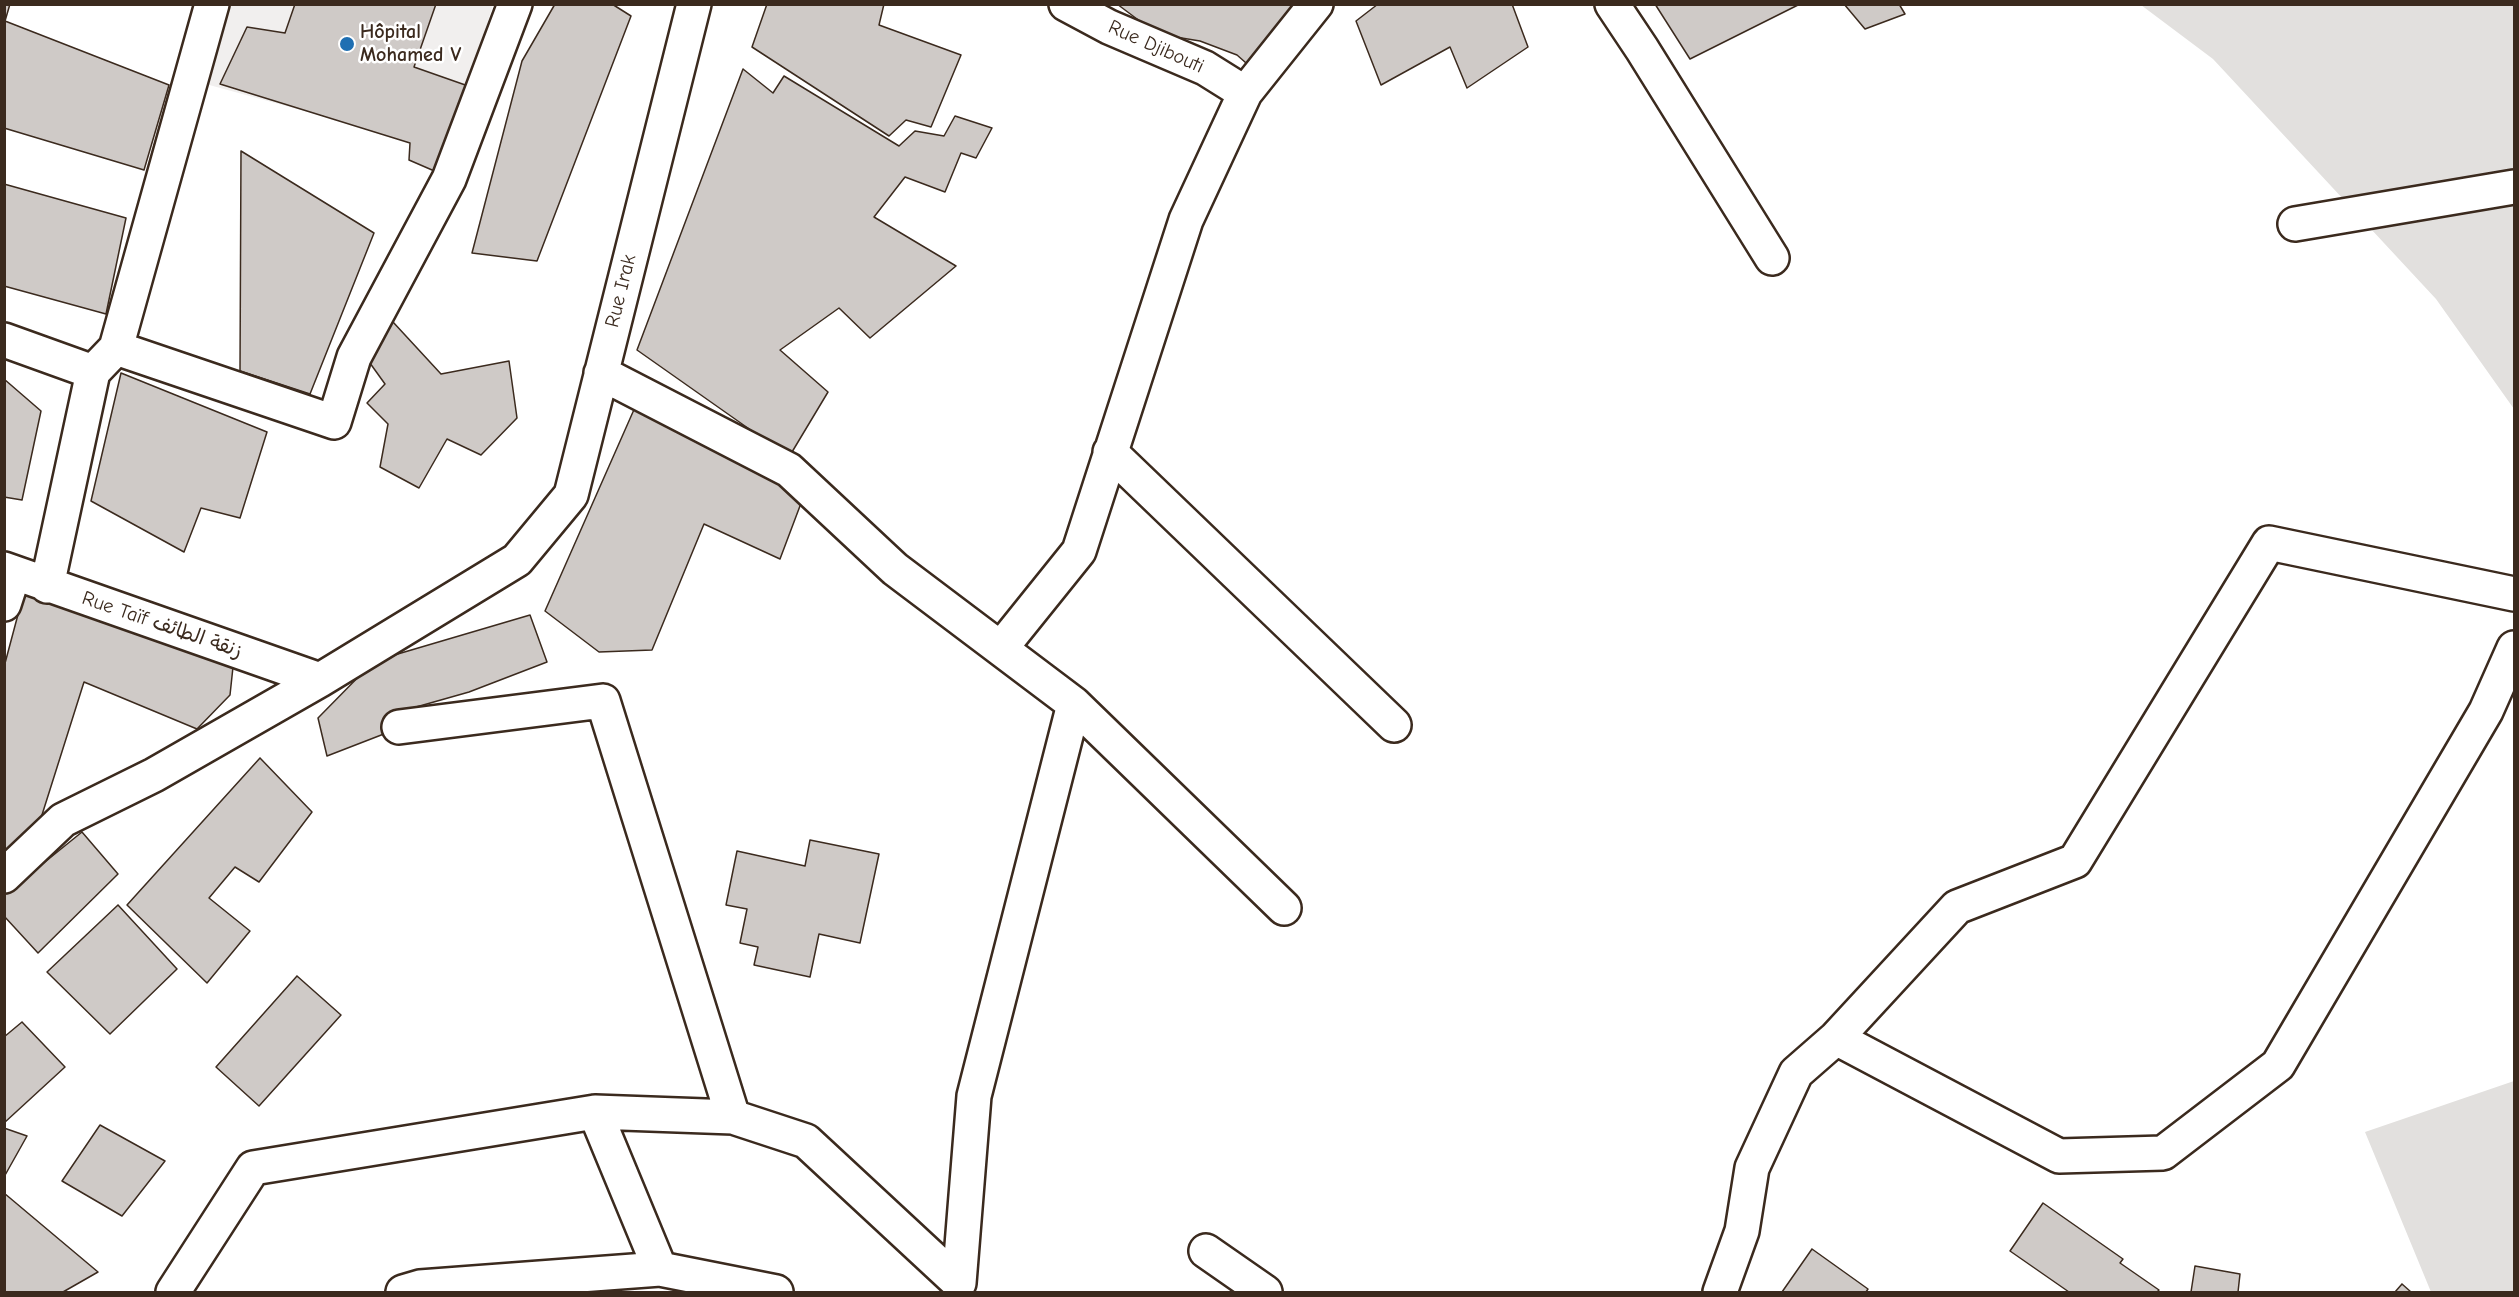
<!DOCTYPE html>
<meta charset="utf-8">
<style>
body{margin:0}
#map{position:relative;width:2519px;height:1297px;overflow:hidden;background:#fff;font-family:"Comic Neue",sans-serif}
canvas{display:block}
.frame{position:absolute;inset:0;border:6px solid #3b2a1e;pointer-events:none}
</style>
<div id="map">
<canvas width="2519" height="1297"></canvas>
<div class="frame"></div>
</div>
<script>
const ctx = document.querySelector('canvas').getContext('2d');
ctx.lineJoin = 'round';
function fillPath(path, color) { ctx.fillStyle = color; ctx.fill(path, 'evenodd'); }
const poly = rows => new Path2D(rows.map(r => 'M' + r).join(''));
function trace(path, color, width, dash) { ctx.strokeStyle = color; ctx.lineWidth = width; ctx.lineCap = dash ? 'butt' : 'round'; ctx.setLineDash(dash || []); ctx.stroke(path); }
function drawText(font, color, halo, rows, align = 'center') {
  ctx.font = font + ' "Comic Neue","Playpen Sans Arabic",sans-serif'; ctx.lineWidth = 5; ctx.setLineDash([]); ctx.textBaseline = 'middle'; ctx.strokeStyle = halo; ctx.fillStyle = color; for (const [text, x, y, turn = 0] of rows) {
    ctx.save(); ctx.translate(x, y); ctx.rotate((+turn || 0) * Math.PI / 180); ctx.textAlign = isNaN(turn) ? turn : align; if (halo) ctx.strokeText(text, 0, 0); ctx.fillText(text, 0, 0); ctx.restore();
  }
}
const built = poly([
 [225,5,493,5,447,150,202,83]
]);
const green = poly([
 [2141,5,2514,5,2514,409,2436,299,2213,59],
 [2514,1081,2514,1292,2431,1292,2365,1132]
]);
const building = poly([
 [4,4,10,4,5,21,169,85,144,170,4,128,4,4],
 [295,4,436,4,414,67,471,87,439,173,409,160,410,143,220,84,247,27,285,33,295,4],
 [555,4,612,4,631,16,537,261,472,253,522,61,555,4],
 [767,4,884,4,879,25,961,55,931,127,906,120,889,136,752,47,767,4],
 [1117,4,1304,4,1254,70,1237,55,1200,41,1157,34,1117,4],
 [1378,4,1512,4,1528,47,1467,88,1450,47,1381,85,1356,21,1378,4],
 [1655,4,1800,4,1690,59,1655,4],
 [1844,4,1899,4,1905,14,1865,29,1844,4],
 [743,69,773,93,784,76,899,146,915,131,944,136,955,116,992,128,976,158,961,153,945,192,905,177,874,217,956,266,870,338,839,308,780,350,828,392,789,457,637,350,743,69],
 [241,151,374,233,310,394,240,371,241,151],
 [4,184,126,218,106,314,4,286,4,184],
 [393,322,441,374,509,361,517,418,481,455,447,439,419,488,380,467,388,424,367,403,385,384,362,352,393,322],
 [121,373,267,432,240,518,201,508,184,552,91,501,121,373],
 [4,379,41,411,22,500,4,497,4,379],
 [640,396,806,490,780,559,704,524,652,650,599,652,545,611,640,396],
 [24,592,233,667,230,695,197,729,84,682,41,818,4,852,4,667,24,592],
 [530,615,547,662,469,692,388,715,389,732,327,756,318,718,374,661,530,615],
 [260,758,312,812,259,882,235,867,209,898,250,931,207,983,127,905,260,758],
 [82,832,118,874,38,953,4,916,4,895,82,832],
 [810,840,879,854,860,943,819,934,810,977,754,965,758,947,740,943,747,909,726,905,737,851,805,866,810,840],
 [118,905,177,969,110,1034,47,972,118,905],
 [297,976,341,1015,259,1106,216,1067,297,976],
 [22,1022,65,1067,4,1123,4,1037,22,1022],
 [100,1125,165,1161,122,1216,62,1181,100,1125],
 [4,1128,27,1136,4,1177,4,1128],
 [4,1193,98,1272,63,1292,4,1292,4,1193],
 [2043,1203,2123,1259,2120,1263,2159,1290,2157,1292,2069,1292,2010,1251,2043,1203],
 [1812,1249,1868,1289,1866,1292,1782,1292,1812,1249],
 [2195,1266,2240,1274,2238,1292,2191,1292,2195,1266],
 [2402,1284,2411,1292,2395,1292,2402,1284]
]);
const minor = poly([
 [1066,4,1109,27,1205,68,1245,93],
 [1612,4,1642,49,1772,258],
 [2295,224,2514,187],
 [4,340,93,372],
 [116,348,334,422,354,357,449,179,515,4],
 [601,373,789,470,895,569,1074,704,1284,908],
 [1110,452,1394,725],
 [4,569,320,680],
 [47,586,93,372,116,348,212,4],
 [4,604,14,573],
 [1001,648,1079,551,1186,220,1245,93,1316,4],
 [399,727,603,701,733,1117],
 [4,876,63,820,154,775,320,680,517,560,571,495,694,4],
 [1836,1038,2059,1156,2163,1153,2278,1065,2486,711,2514,648],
 [595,1112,660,1269,776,1292],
 [1206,1251,1265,1292],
 [959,1283,974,1096,1074,704],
 [173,1292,253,1168,595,1112,733,1117,806,1141,959,1283],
 [403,1292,420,1287,660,1269],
 [1720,1292,1742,1231,1752,1168,1796,1073,1836,1038,1957,907,2075,861,2269,543,2514,594]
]);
const markers = [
 [347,44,8,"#1f6fb2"]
];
const poiNames = [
 ["Hôpital",360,32],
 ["Mohamed V",360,55]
];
const streetNames = [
 ["Rue Djibouti",1156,47,24],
 ["Rue Irak",621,291,-76],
 ["Rue Taïf زنقة الطائف",162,625,19]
];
fillPath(built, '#f1efee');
fillPath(green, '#e2e0de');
fillPath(building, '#cfcac7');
trace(building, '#3b2a1e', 1.5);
trace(minor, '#3b2a1e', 38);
trace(minor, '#fff', 33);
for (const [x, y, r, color] of markers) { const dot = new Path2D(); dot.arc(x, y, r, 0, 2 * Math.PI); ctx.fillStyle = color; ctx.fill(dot); trace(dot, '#fff', 2); }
drawText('bold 20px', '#3b2a1e', '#fff', poiNames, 'left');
drawText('20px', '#3b2a1e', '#fff', streetNames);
</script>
